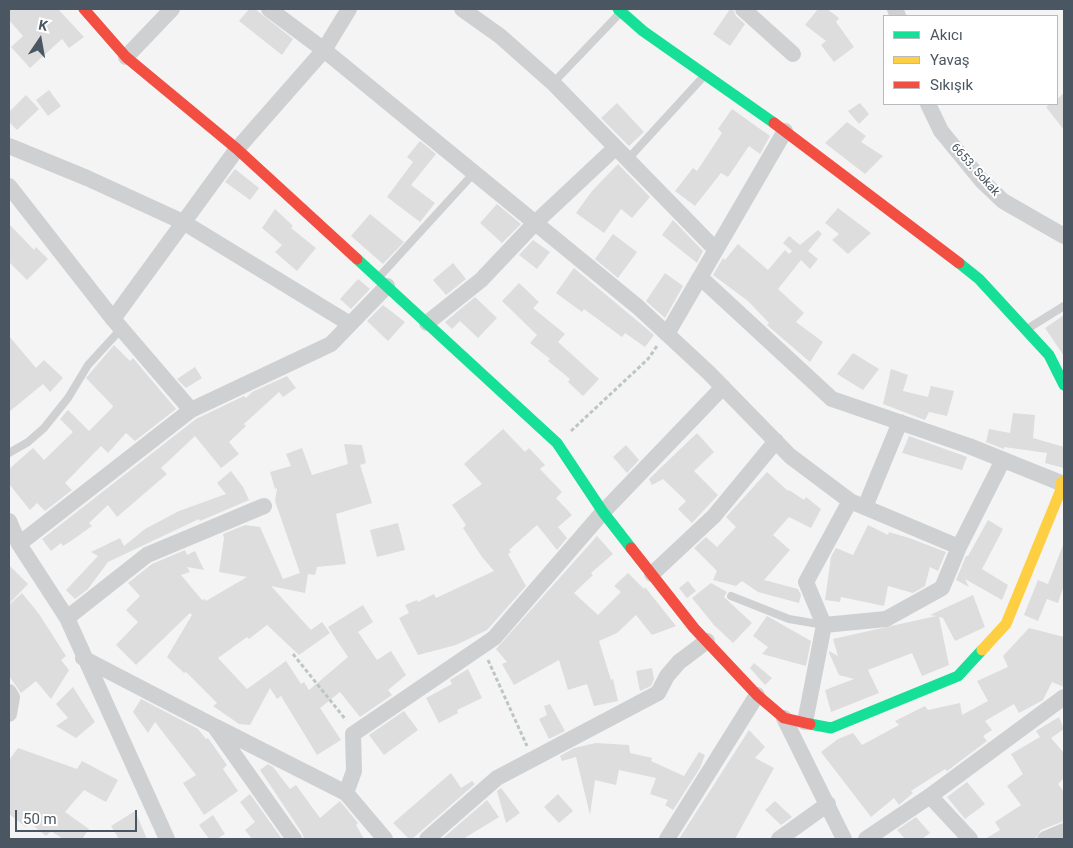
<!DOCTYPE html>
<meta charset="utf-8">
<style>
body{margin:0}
#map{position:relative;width:1073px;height:848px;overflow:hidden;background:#f4f4f4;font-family:Roboto,sans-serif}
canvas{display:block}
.frame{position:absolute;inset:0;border:10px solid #4a5661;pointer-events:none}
.legend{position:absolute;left:883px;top:15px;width:175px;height:90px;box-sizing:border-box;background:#fff;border:1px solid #b7bbc0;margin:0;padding:6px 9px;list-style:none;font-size:15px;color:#4a5661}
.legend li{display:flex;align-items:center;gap:10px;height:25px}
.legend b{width:25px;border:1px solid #b7bbc0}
.north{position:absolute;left:15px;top:15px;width:50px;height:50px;-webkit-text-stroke:4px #fff;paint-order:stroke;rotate:12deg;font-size:14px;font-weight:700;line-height:20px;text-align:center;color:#4a5661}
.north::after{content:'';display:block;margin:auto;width:18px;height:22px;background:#4a5661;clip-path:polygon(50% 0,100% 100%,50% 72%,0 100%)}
.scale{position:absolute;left:15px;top:810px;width:122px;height:22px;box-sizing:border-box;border:2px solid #4a5661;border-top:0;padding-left:6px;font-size:15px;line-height:18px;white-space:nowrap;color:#4a5661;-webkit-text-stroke:4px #fff;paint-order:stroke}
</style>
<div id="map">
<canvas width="1073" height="848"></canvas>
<div class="frame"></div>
<ul class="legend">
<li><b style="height:6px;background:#16e098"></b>Akıcı</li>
<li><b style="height:6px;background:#ffcf43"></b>Yavaş</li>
<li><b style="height:6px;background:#f24e42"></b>Sıkışık</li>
</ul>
<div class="north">K</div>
<div class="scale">50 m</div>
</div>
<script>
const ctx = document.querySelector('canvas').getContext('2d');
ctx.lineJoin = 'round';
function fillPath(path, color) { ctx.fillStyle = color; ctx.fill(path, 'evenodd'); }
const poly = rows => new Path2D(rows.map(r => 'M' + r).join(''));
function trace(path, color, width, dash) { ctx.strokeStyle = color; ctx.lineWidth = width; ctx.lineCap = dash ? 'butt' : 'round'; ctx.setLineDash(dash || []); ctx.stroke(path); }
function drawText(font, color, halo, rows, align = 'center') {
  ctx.font = font + ' Roboto,sans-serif'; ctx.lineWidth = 4; ctx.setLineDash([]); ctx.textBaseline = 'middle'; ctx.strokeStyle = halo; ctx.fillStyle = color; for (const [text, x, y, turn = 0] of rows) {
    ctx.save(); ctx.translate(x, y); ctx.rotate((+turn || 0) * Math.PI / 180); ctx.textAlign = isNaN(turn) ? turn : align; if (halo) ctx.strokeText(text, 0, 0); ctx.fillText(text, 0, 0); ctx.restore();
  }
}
const building = poly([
 [9,9,58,9,84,37,69,48,62,39,30,68,11,47,23,36,9,20],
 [249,9,255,9,293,39,282,55,239,21],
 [730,9,733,9,736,16,745,24,730,46,713,34],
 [818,9,827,9,839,18,836,22,854,47,834,62,821,45,826,41,805,25],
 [49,90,61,106,48,116,36,100],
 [1064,93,1064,130,1046,107,1050,104,1057,104,1057,99],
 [26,95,39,109,17,130,9,122,9,112],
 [617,103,644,132,629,146,601,118],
 [860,103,869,114,859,124,848,111],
 [732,109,770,136,760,154,749,146,728,177,721,173,695,206,675,191,693,168,697,171,722,133,718,129],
 [847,122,866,136,861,142,883,156,865,174,825,143],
 [420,141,436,154,411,185,435,203,420,222,387,197,413,162,407,157],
 [618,164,650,197,632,218,621,209,604,233,576,213,592,191],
 [235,169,259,188,250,200,225,182],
 [497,204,521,224,502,243,480,223],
 [838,208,871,233,848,254,832,240,839,234,825,223],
 [275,209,293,226,291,228,316,248,297,271,275,252,282,245,262,228],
 [370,214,404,242,383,264,351,236],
 [673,220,703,251,697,263,662,235],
 [9,224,34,250,36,247,48,259,27,280,9,262],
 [818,230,822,234,808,251,818,259,810,269,801,260,778,289,804,313,796,322,823,342,810,362,767,325,769,323,748,301,713,275,723,258,725,260,738,244,768,270,785,250,789,254,792,251,783,243,789,236,800,245],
 [613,234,637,252,618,278,595,259],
 [533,240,550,252,537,269,519,255],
 [453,263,466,279,446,295,433,280],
 [574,268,654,335,645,347,625,333,622,337,584,309,582,312,556,293],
 [665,273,683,286,665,318,646,301],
 [358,279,370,289,351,309,340,299],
 [519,283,539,302,533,308,565,334,558,342,599,379,583,396,568,382,570,379,548,361,550,359,530,343,537,335,502,301],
 [475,297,497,318,478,338,460,321,452,329,445,322],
 [383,305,405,322,388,341,367,321],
 [1064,315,1064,356,1045,328],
 [9,336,36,368,44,360,63,378,50,392,43,384,9,412],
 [114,345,130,361,133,358,176,409,135,441,126,433,108,453,101,446,65,483,72,490,45,511,37,503,30,510,9,484,9,469,33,448,44,460,73,432,60,419,68,410,89,431,112,408,113,406,86,378],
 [853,353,879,369,863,390,837,374],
 [195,367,202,378,186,388,177,379],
 [891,369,908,375,903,391,928,397,931,386,954,391,947,416,929,412,925,420,883,404],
 [287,376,296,388,283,397,279,392,244,424,246,426,229,442,239,454,221,468,195,436,161,468,167,474,117,517,108,505,89,523,92,526,71,541,63,546,61,543,51,551,42,539,196,419,244,396,246,398,252,392],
 [1013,413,1035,415,1033,438,1064,447,1064,468,1045,463,1047,453,1004,447,1004,449,986,442,989,429,1010,433],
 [503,429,525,452,529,448,545,465,540,469,562,492,556,498,572,515,558,527,567,538,557,550,537,525,509,550,511,552,508,554,526,586,487,630,456,645,418,655,399,618,409,613,405,605,417,600,418,602,434,594,436,598,494,571,482,557,463,528,466,525,452,505,482,484,464,464],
 [697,433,714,452,694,471,718,495,692,523,678,509,686,501,663,479,652,485,649,479],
 [909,436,967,457,962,470,902,453],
 [344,444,362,445,366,463,360,465,372,503,336,514,346,564,317,567,315,575,308,574,305,593,271,586,311,630,322,622,330,633,299,655,267,625,249,639,247,637,218,658,247,689,286,661,301,684,304,682,309,690,348,657,328,627,363,605,373,622,358,632,377,660,391,651,406,675,388,690,392,695,360,717,340,692,320,708,341,740,317,755,281,696,277,699,270,688,250,725,239,724,213,706,217,703,186,672,184,673,167,657,192,615,190,613,136,665,116,645,138,622,126,610,140,596,128,583,152,564,185,550,187,555,195,551,204,570,187,567,190,572,181,575,202,600,205,599,206,601,247,577,219,572,224,538,223,534,245,525,260,527,283,579,300,573,275,501,277,488,275,489,270,472,291,466,286,454,302,448,312,475,348,464],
 [626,445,639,460,627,473,613,457],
 [231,471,243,487,249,500,200,521,199,519,108,562,88,589,75,599,66,590,98,556,91,552,120,538,124,546,145,529,179,511,226,494,217,483],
 [767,472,788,491,789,490,804,500,806,497,821,509,811,528,789,517,773,535,790,550,764,580,798,589,801,595,799,603,758,592,742,581,736,586,713,580,717,571,694,548,706,537,717,547,736,527,726,517],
 [988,520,1003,529,982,569,1008,585,1002,600,965,579,969,587,956,580,966,556,968,556],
 [398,523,405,550,377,557,370,530],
 [868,525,888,535,889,532,909,538,946,552,938,571,930,567,925,586,913,593,888,586,884,606,841,597,840,602,825,600,831,557,836,548,853,555],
 [597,536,613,554,591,573,593,575,574,593,598,615,621,592,614,586,628,573,644,589,645,587,676,626,652,635,636,615,617,633,599,641,611,680,613,679,618,701,594,706,587,684,568,690,559,660,514,685,502,664,507,662,496,649],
 [1063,545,1064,585,1058,603,1047,599,1038,621,1024,615,1038,580,1048,584],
 [9,565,28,584,9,604],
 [688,581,696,591,687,598,679,588],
 [711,583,727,592,724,597,752,623,733,643,714,625,692,598],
 [22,593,39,614,66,656,61,660,69,670,51,699,36,681,21,693,9,676,9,605],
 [973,595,985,627,955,641,943,618,939,617,949,665,922,676,912,653,868,670,879,693,831,712,825,690,854,679,839,675,829,653,829,651,838,656,833,639,936,616,930,615],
 [767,616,811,641,806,666,762,654,768,647,753,636],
 [1029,628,1064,637,1064,687,1052,682,1043,700,1019,713,1014,704,985,721,992,730,983,736,987,741,947,771,945,769,911,791,913,793,899,805,894,798,871,817,821,752,838,739,853,733,862,745,899,725,895,721,925,706,928,710,960,703,962,715,988,701,977,681,1008,667,1003,656],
 [754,663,772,678,765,685,750,668],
 [652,668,654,679,651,686,640,691,636,671],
 [468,669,482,698,457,710,458,713,439,723,426,698,452,684,450,680],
 [73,687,95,722,76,738,56,726,68,718,56,704],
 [141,699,198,729,206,739,208,738,227,765,223,769,238,791,204,815,183,783,196,775,155,722,148,733,133,712],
 [550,704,565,731,549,739,539,719,547,715,544,706],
 [404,711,418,730,384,755,369,735],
 [1059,717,1064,729,1051,738,1064,753,1064,778,1058,784,1064,792,1064,821,1041,830,1035,839,985,839,1000,830,995,822,1021,805,1007,786,1023,774,1011,754,1040,737,1036,731],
 [749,730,765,747,755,758,774,768,735,839,679,839],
 [596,743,629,745,630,753,652,758,651,761,684,776,699,752,705,755,700,768,673,810,665,805,668,800,650,794,656,778,619,770,616,785,595,780,590,815,576,757,562,761,560,756,574,748],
 [18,748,77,769,82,761,118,780,106,802,84,790,65,812,89,829,82,839,63,839,51,831,46,836,30,823,26,827,9,814,9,760],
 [268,764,273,767,290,789,296,785,320,818,340,801,358,823,356,825,364,839,304,839,302,833,260,770],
 [451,773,461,788,472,781,475,784,412,839,409,839,393,823],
 [967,782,985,804,965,819,947,797],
 [501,788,520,813,506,823,497,791],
 [250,794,282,839,252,839,245,830,255,822,240,802],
 [558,794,573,811,559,823,544,807],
 [487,800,499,817,463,839,442,839],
 [775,801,792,817,781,825,765,810],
 [135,811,147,839,119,839,111,826],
 [213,815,225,834,217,839,209,839,199,825],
 [916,817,930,833,922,839,905,839,897,830]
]);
const path = poly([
 [571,431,648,359,657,346],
 [293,654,346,720],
 [488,660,527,746]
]);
const lane = poly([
 [553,83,621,12],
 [628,159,704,76],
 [379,277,474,173],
 [1027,329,1064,306],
 [9,453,28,442,44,428,68,398,88,365,121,329],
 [731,596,789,619,824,625]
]);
const street = poly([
 [269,9,324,50,638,307,709,373,790,456,850,501,959,547],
 [462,9,500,36,553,83,716,250],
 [743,9,793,54],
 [895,9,898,16],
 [126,57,172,9],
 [928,104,941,131,982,181,1003,201,1064,236],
 [9,146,87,178,183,222,350,324],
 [9,186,113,319,191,410],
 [700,277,832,399,969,446,1061,483],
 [113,319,237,149,324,50,349,9],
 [427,323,481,280,535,223,614,149],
 [667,334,785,131],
 [865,507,900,422],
 [9,521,19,544,67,618,167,839],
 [19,544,191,410,331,344,387,286],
 [652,574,714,516,776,441],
 [67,618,147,555,264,506],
 [824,625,886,619,942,588,959,547,1003,460],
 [83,658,214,726,294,839],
 [9,692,12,697,9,714],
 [784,718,844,839],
 [805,722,824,625,806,582,850,501],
 [216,727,346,793,385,839],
 [346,793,354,771,353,734,494,638,603,512,723,387],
 [930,796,970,839],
 [427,839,497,778,658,693,667,676,679,662,707,641],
 [667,839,757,695],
 [779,839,828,804],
 [866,839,930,796,1064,697],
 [1045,839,1064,831]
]);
const fast = poly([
 [618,9,643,31,774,123],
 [357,259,557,443,603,512,631,548],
 [959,263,979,279,1049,355,1064,385],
 [810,724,831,728,958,676,982,650]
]);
const slow = poly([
 [982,650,1006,624,1060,492,1061,483,1064,481]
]);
const jam = poly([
 [84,9,126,57,237,149,357,259],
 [774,123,959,263],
 [631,548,694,628,757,695,784,718,810,724]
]);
const streetNames = [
 ["6653. Sokak",975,170,48]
];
fillPath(building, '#ddddde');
trace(path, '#bcc7c4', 3, [4, 2.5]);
trace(lane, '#ced0d2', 8);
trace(street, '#ced0d2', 16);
trace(fast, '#16e098', 11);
trace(slow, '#ffcf43', 11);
trace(jam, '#f24e42', 11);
drawText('12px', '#4a5661', '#fff', streetNames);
</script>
